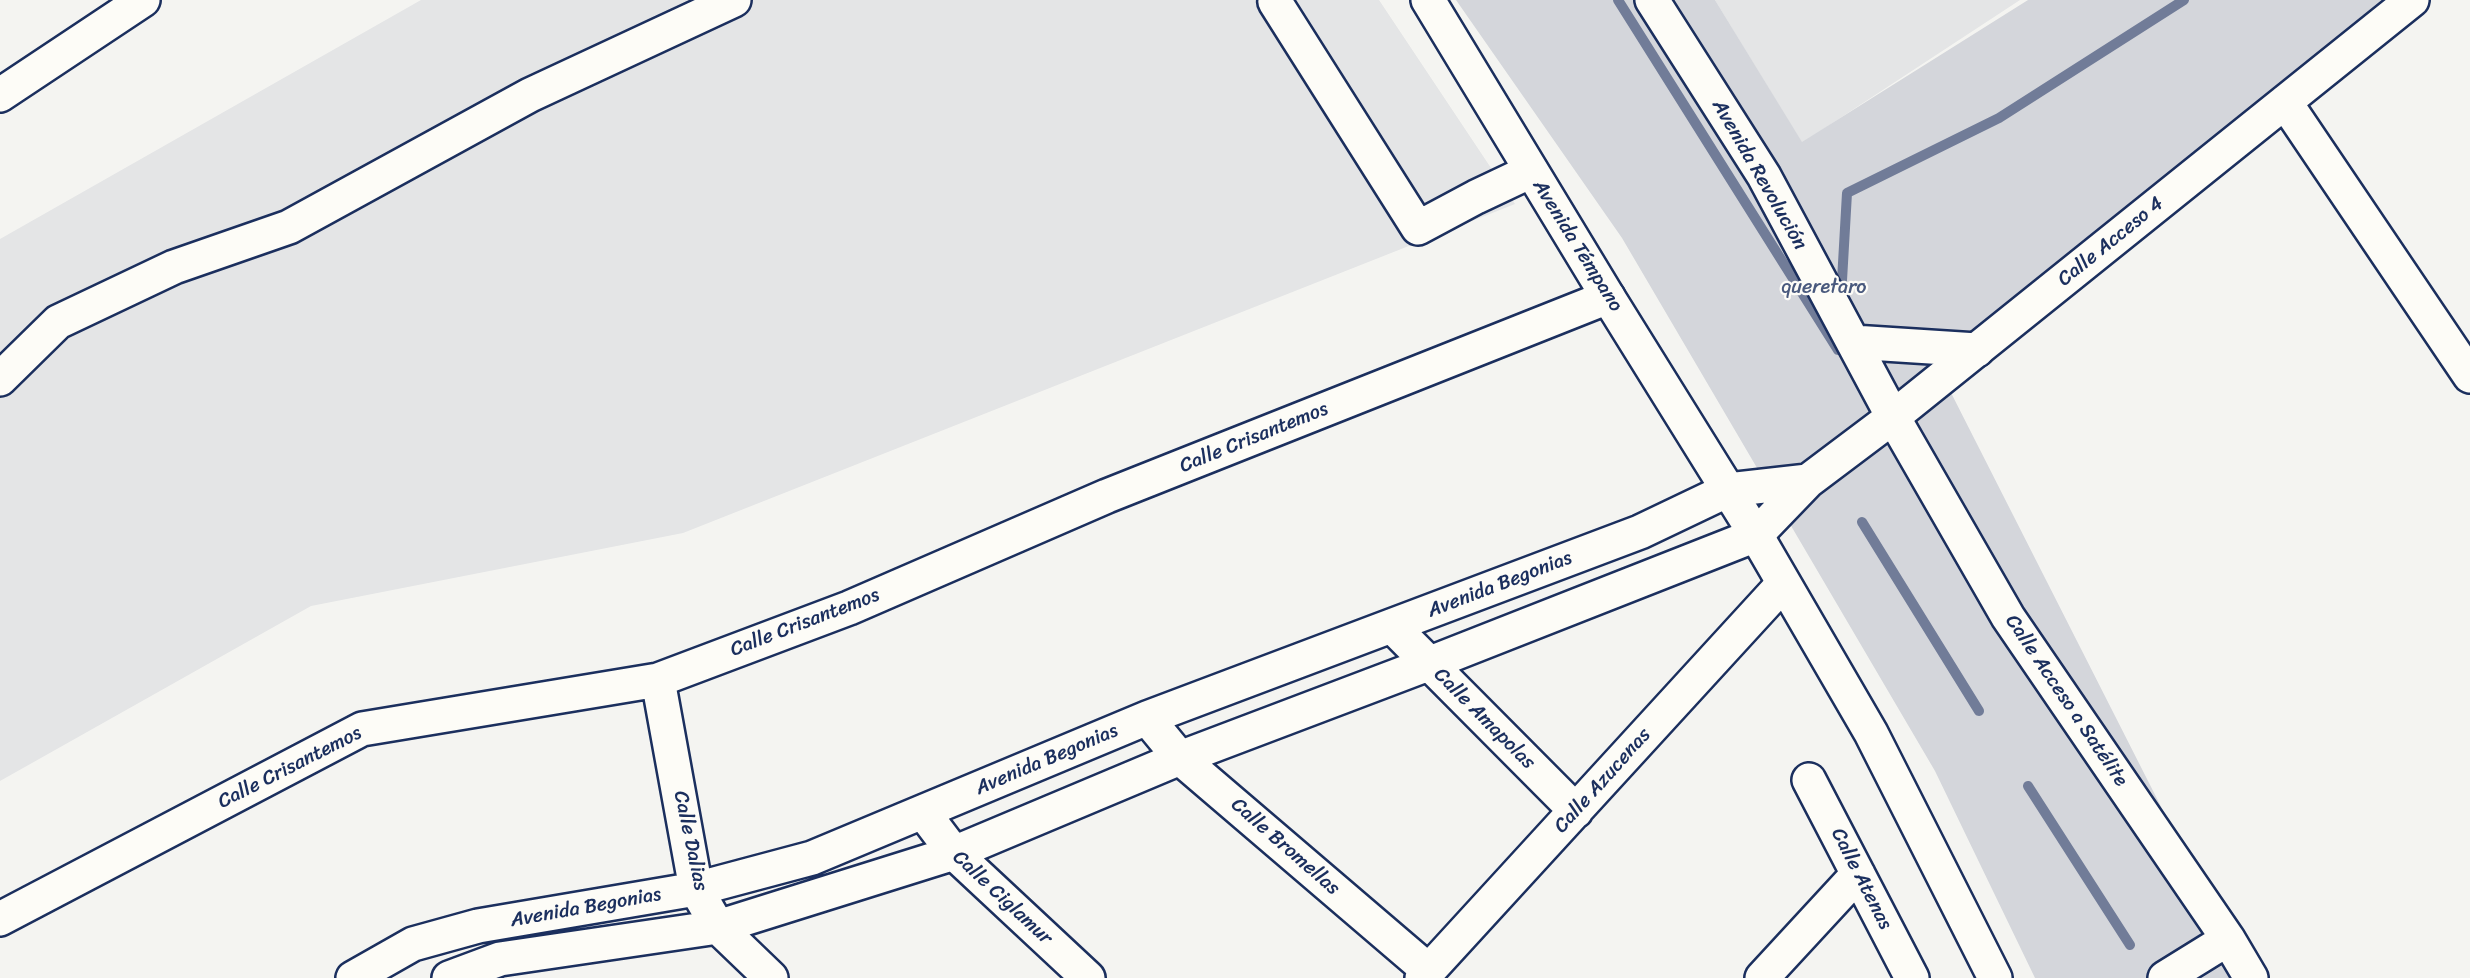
<!DOCTYPE html>
<meta charset="utf-8">
<style>
body{margin:0}
canvas{display:block;background:#f4f4f1}
</style>
<canvas width="2470" height="978"></canvas>
<script>
const ctx = document.querySelector('canvas').getContext('2d');
ctx.lineJoin = 'round';
function fillPath(path, color) { ctx.fillStyle = color; ctx.fill(path, 'evenodd'); }
const poly = rows => new Path2D(rows.map(r => 'M' + r).join(''));
function trace(path, color, width, dash) { ctx.strokeStyle = color; ctx.lineWidth = width; ctx.lineCap = dash ? 'butt' : 'round'; ctx.setLineDash(dash || []); ctx.stroke(path); }
function drawText(font, color, halo, rows, align = 'center') {
  ctx.font = font + ' Sriracha,sans-serif'; ctx.lineWidth = 4.5; ctx.setLineDash([]); ctx.textBaseline = 'middle'; ctx.strokeStyle = halo; ctx.fillStyle = color; for (const [text, x, y, turn = 0] of rows) {
    ctx.save(); ctx.translate(x, y); ctx.rotate((+turn || 0) * Math.PI / 180); ctx.textAlign = isNaN(turn) ? turn : align; if (halo) ctx.strokeText(text, 0, 0); ctx.fillText(text, 0, 0); ctx.restore();
  }
}
const built = poly([
 [421,0,1379,0,1515,204,683,533,311,606,0,781,0,239],
 [1715,0,2020,0,1802,143]
]);
const green = poly([
 [1456,0,1715,0,1802,142,2028,0,2418,0,1943,377,2248,978,2035,978,1935,771,1622,238]
]);
const stream = poly([
 [1618,0,1838,350],
 [1841,298,1847,193,1999,118,2184,0],
 [1862,522,1979,711],
 [2028,786,2130,945]
]);
const minor = poly([
 [1276,0,1275,2,1418,228,1476,197,1531,171],
 [0,95,143,0],
 [2285,102,2470,376],
 [0,379,58,322,174,267,289,227,530,95,734,0],
 [1392,626,1576,811],
 [658,680,696,889,718,927,771,978],
 [1147,718,1180,758,1429,971],
 [1809,780,1912,978],
 [923,812,954,853,1088,978],
 [0,919,362,729,658,680,849,608,1107,496,1608,297],
 [353,978,413,944,478,926,696,889,812,858,1147,718,1640,532,1728,490,1808,481],
 [449,978,500,959,718,927,954,853,1180,758,1428,664,1756,535,1808,481,1893,417,2412,0],
 [1422,978,1783,584],
 [1762,978,1858,874]
]);
const major = poly([
 [1428,0,1608,297,1756,535,1871,733,1995,978],
 [1652,0,1764,176,1893,417,2008,617,2228,939,2251,978],
 [1853,342,1977,350],
 [2165,978,2228,939]
]);
const streetNames = [
 ["Avenida Revolución",1759,175,60],
 ["Calle Acceso 4",2111,242,-39],
 ["Avenida Témpano",1577,246,58],
 ["Calle Crisantemos",1254,438,-22],
 ["Avenida Begonias",1500,585,-21],
 ["Calle Crisantemos",805,623,-21],
 ["Calle Acceso a Satélite",2066,701,56],
 ["Calle Amapolas",1484,719,45],
 ["Avenida Begonias",1047,760,-23],
 ["Calle Crisantemos",290,768,-27],
 ["Calle Azucenas",1603,781,-48],
 ["Calle Dalias",690,841,78],
 ["Calle Bromellas",1285,847,41],
 ["Calle Atenas",1861,879,63],
 ["Calle Ciglamur",1002,898,43],
 ["Avenida Begonias",586,908,-10]
];
const parkNames = [
 ["queretaro",1824,288]
];
fillPath(built, '#e4e5e6');
fillPath(green, '#d4d6db');
trace(stream, '#717c98', 10);
trace(minor, '#1b2f5e', 38);
trace(major, '#1b2f5e', 38);
trace(minor, '#fdfcf7', 33);
trace(major, '#fdfcf7', 33);
drawText('20px', '#1b2f5e', '#fdfcf7', streetNames);
drawText('20px', '#49597d', '#fdfcf7', parkNames);
</script>
